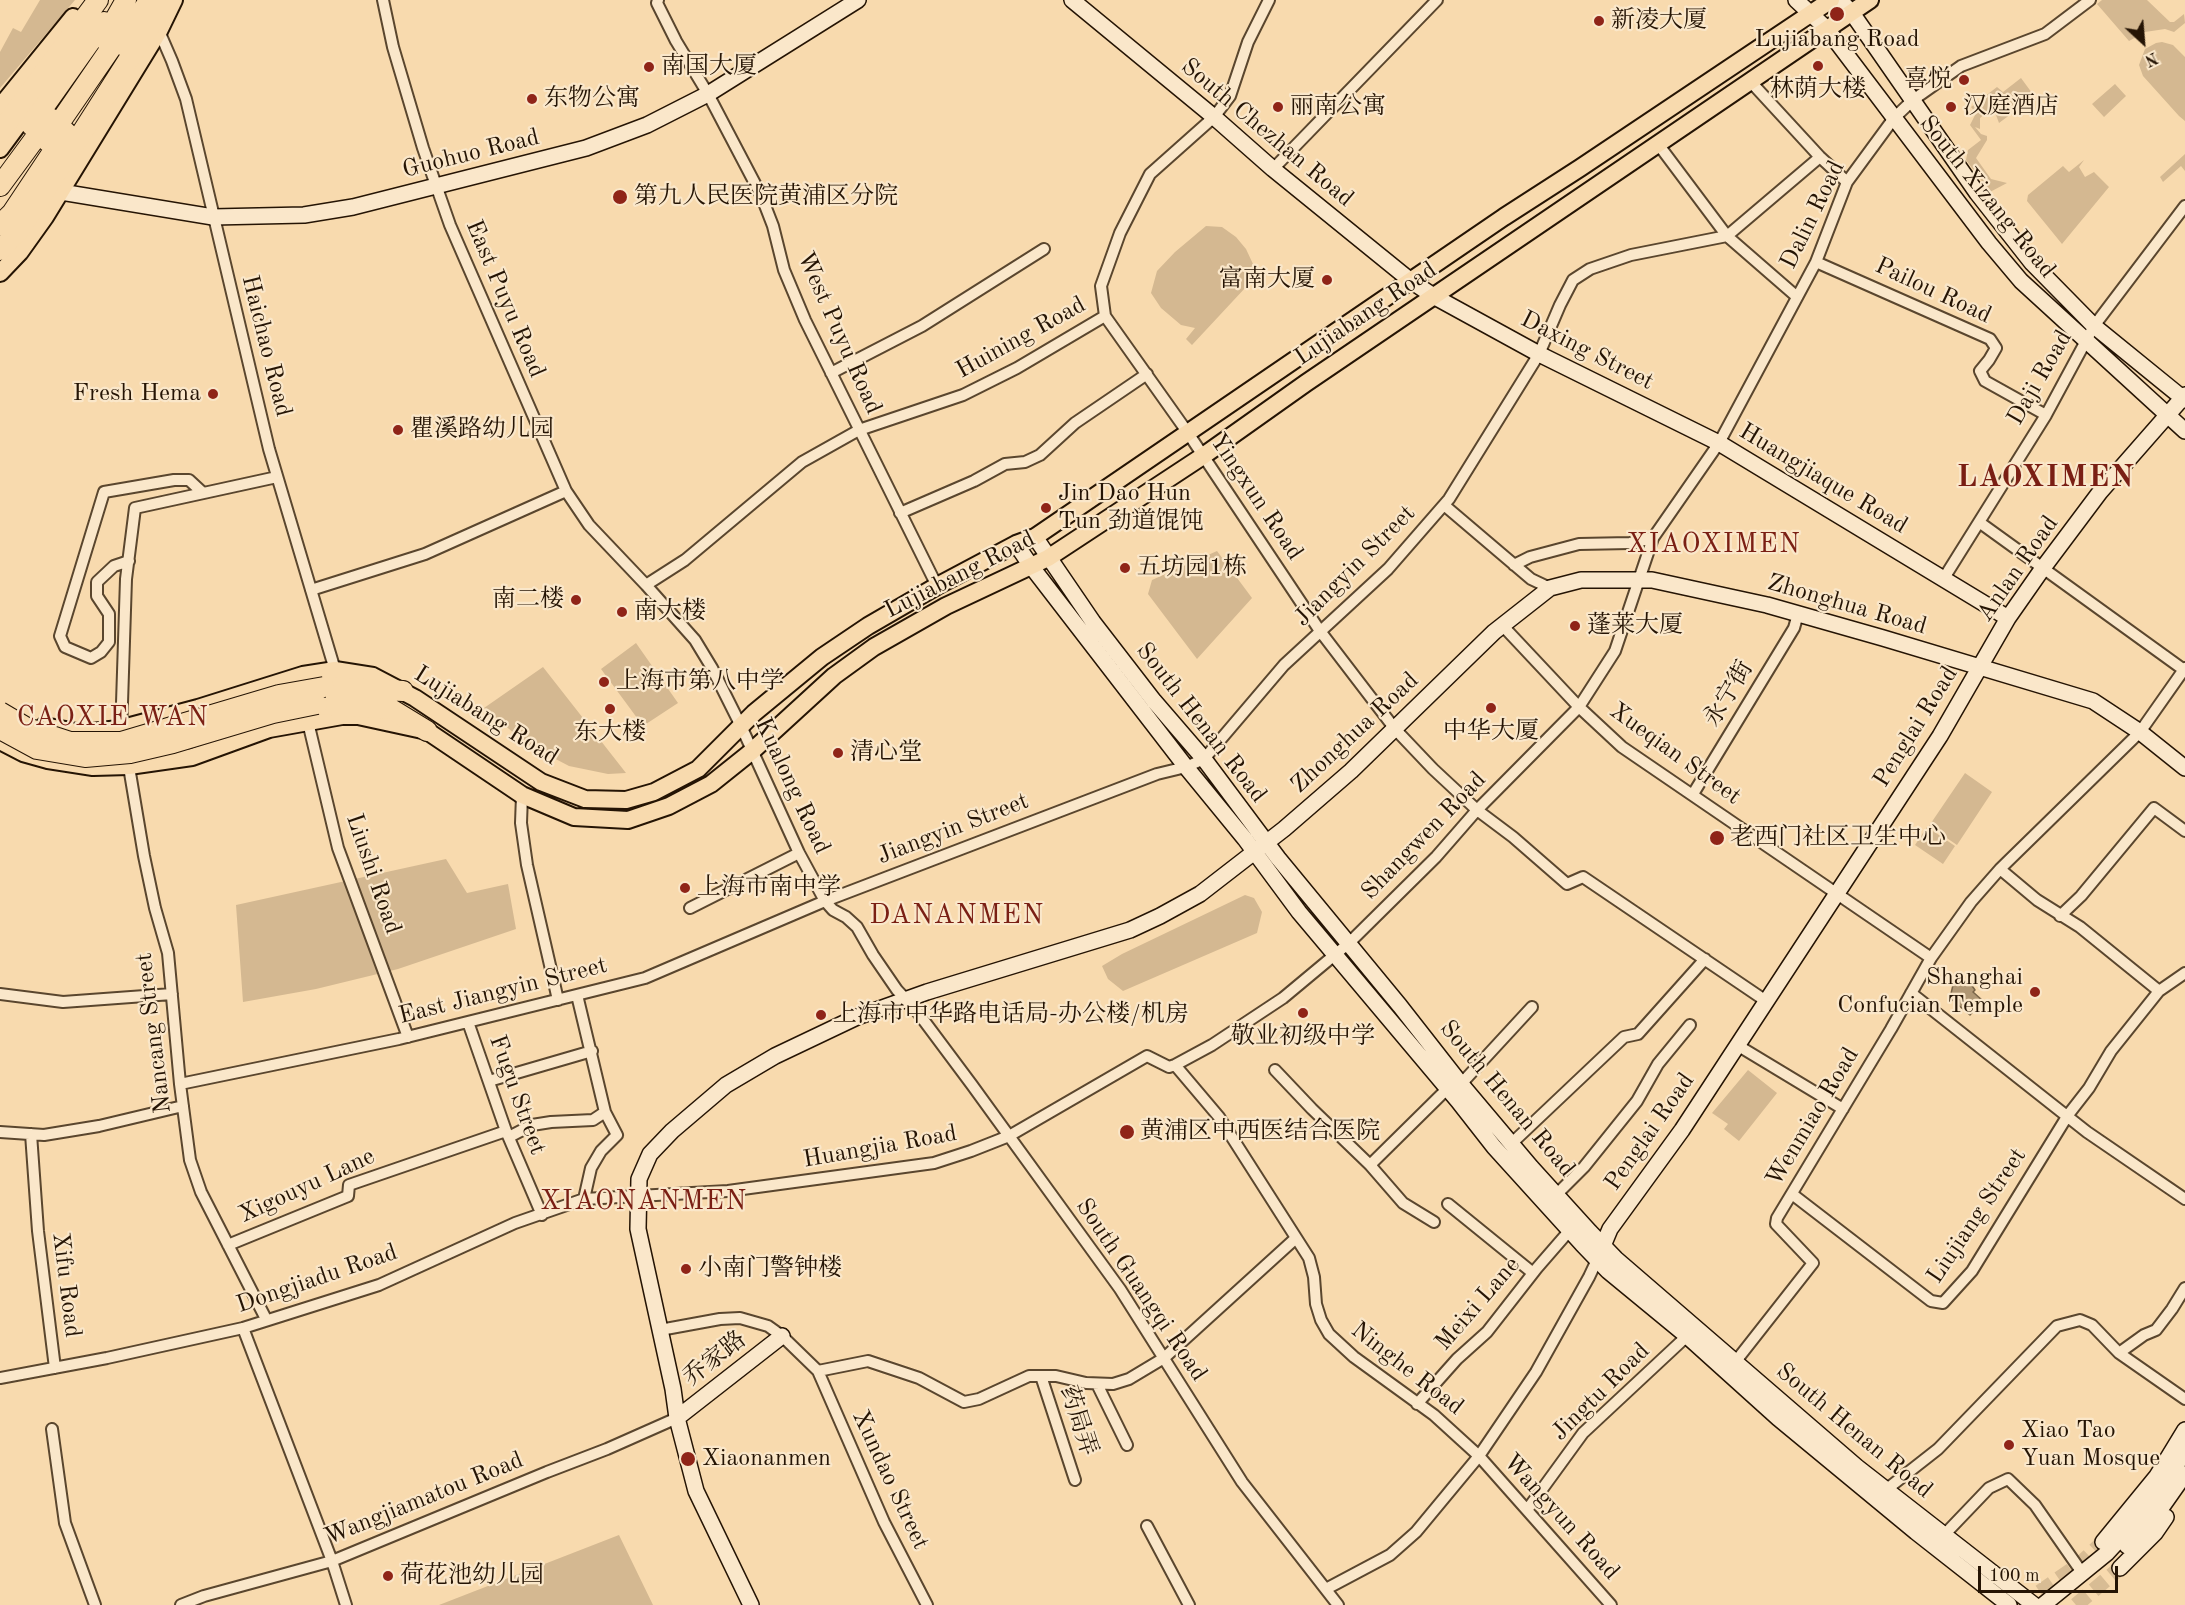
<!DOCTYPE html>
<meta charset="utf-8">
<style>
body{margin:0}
#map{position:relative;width:2185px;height:1605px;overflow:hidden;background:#f8daae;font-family:"Old Standard TT",serif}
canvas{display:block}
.north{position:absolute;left:2113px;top:12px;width:60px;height:60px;-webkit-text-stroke:4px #fae7ca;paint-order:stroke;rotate:154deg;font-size:16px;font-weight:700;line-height:24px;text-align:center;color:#251404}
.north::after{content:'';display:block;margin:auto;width:21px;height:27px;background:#251404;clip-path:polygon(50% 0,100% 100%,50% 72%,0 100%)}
.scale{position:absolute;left:1978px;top:1566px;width:140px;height:27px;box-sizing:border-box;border:3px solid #251404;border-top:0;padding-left:8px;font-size:18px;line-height:21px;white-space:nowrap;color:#251404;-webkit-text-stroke:4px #fae7ca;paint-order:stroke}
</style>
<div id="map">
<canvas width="2185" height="1605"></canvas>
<div class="north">N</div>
<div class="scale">100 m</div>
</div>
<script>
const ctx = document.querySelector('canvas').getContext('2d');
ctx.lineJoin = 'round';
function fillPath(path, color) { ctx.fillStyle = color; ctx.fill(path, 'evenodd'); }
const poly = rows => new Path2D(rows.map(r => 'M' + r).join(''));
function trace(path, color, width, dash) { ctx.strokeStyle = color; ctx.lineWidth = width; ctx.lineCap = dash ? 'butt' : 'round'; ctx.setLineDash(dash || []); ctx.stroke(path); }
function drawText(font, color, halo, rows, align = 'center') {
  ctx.font = font + ' "Old Standard TT","Noto Serif SC",serif'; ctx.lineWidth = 4.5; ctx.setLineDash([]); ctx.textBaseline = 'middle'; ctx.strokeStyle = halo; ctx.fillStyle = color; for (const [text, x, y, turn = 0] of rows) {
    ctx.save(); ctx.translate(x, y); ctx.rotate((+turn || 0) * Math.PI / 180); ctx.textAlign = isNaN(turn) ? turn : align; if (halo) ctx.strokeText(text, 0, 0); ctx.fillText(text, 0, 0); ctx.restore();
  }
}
const green = poly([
 [40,0,75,0,0,88,0,52,13,28,21,32],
 [2102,0,2147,0,2170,22,2174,22,2184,14,2185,23,2174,32,2165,29,2145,32,2129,41,2097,4],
 [2162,42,2173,45,2185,57,2185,121,2179,116,2143,76,2139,65,2145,49,2156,43],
 [2021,78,2032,93,2022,101,2025,107,2023,111,2015,116,2011,114,1999,123,1996,115,1987,112,1980,118,1980,129,1975,127,1981,134,1987,136,1987,140,1976,158,1991,179,2007,183,1990,192,1966,160,1968,150,1981,140,1970,125,1976,113,1971,107,1997,87,2003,92],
 [2115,84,2126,96,2104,117,2092,104],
 [2185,154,2185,171,2181,166,2163,182,2160,177],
 [2084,160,2079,167,2085,177,2094,172,2109,187,2062,244,2027,201,2028,195,2063,166,2069,172],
 [1206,226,1222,227,1236,237,1246,249,1253,264,1246,287,1192,345,1186,339,1195,328,1181,325,1161,308,1151,293,1157,271,1175,252],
 [1217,551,1252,598,1197,659,1148,594,1152,580],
 [636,643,678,703,643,726,601,669],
 [543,667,626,773,608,774,569,766,527,744,484,708],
 [1965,773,1992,792,1957,845,1929,826],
 [1927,827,1955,846,1943,864,1915,845],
 [446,859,467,893,508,884,516,929,398,969,316,989,243,1002,236,905],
 [1245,895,1254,898,1262,912,1257,933,1123,991,1108,979,1102,966,1122,954],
 [1748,1070,1777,1093,1739,1141,1724,1129,1728,1124,1712,1113],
 [619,1535,653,1605,439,1605]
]);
const water = poly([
 [1963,980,1970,983,1975,990,1973,992,1982,1000,1970,1015,1950,998,1953,985,1956,981,1963,980]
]);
const secondaryTunnel = poly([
 [2021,1605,2080,1564,2103,1542],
 [2076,1605,2120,1568]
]);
const street = poly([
 [383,0,393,47,423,148,450,225,566,491,589,525,646,585,695,640,712,668,741,726,799,853,825,901,833,910,846,917,857,927,873,955,897,990,916,1010,972,1085,1120,1289,1242,1482,1338,1605],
 [658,0,657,3,676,41,708,94,761,195,773,226,784,270,805,320,937,586],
 [159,31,172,61,186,99,269,449,335,670],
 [1750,81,1820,157,1847,182],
 [1658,144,1727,236,1796,296],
 [1273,169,1437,0],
 [1816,262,1990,339,1996,348,1989,360,1980,371,1985,381,2046,415],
 [1105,316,1188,433,1320,631,1395,729,1433,769,1477,810,1513,837,1567,884,1583,877,1766,1001],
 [831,373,922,326,1044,249],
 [1444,505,1531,579,1550,588],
 [900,513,974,481,1005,464,1025,462,1040,455,1075,423,1147,374],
 [1979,522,2184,670],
 [129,561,114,566,97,582,97,596,109,614,109,642,101,652,91,658,65,647,60,636,104,492,174,480,189,480,203,493],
 [1514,565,1530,557,1579,544,1630,543,1653,538],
 [1944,578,2046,415,2094,326,2185,206],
 [646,585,685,560,802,462,859,430,963,395,1017,368,1105,316,1101,286,1120,233,1150,174,1214,117,1230,96,1248,42,1269,0],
 [311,590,425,554,566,491],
 [1502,625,1579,707,1622,747,1931,958],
 [308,722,338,848,408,1037],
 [121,734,126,579,135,508,277,477],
 [128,761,144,856,155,908,168,953,180,1084,190,1160,201,1192,266,1319],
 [1693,794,1794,628,1798,614],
 [522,795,521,823,527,865,558,1000],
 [2000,869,2037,900,2080,927,2159,991],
 [690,908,799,853],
 [2060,916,2081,896,2154,808,2185,831],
 [1911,993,2087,1132,2185,1199],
 [0,994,63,1002,172,994],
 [577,995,605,1112,617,1135,601,1151,591,1168,584,1199],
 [468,1022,506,1131,542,1215],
 [1737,1045,1843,1109],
 [1175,1065,1219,1117,1309,1258,1314,1277,1316,1304,1321,1320,1329,1334,1354,1357,1434,1415,1479,1456,1611,1605],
 [1275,1070,1312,1109,1370,1165,1403,1203,1434,1222],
 [489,1081,592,1051],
 [180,1084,399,1039,645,978,825,901,1157,774,1186,767,1204,759,1284,665,1388,569,1449,499,1539,354,1560,305,1573,280,1590,269,1631,255,1727,236,1820,157],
 [1461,1084,1532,1007],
 [0,1132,44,1135,99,1126,183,1106],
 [31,1134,38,1231,55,1368],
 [509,1137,532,1125,551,1122,593,1120,605,1112],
 [1512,1143,1624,1037,1638,1034,1705,959],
 [1370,1165,1447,1089],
 [1557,1194,1584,1167,1637,1101,1658,1064,1690,1025],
 [1792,1194,1931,1301,1943,1303,1972,1271,2068,1115,2089,1088,2111,1051,2159,991,2185,973],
 [1448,1204,1533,1273],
 [228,1245,348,1196,349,1185,506,1131],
 [243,1328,332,1561,346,1605],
 [660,1330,720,1319,740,1318,768,1326,782,1336,818,1371,868,1361,919,1378,964,1402,979,1399,1029,1376,1056,1376,1086,1383,1113,1384,1129,1379,1164,1358,1296,1238],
 [2119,1353,2144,1335,2156,1330,2172,1309,2185,1288],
 [1736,1361,1813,1263,1776,1224,1777,1218,1891,1029,1931,958,1971,902,2000,869,2140,732,2185,668],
 [818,1371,884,1522,927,1605],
 [1041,1376,1075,1480],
 [0,1378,107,1358,243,1328,379,1285,515,1223,584,1199,728,1191,934,1163,971,1151,1009,1136,1147,1056,1169,1067,1175,1065,1212,1045,1283,998,1349,943,1436,857,1477,810,1579,707,1615,651,1653,538,1719,443,1816,262,1847,182,1894,118,1913,100,1961,66,2045,34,2090,0],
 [1097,1384,1127,1445],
 [1417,1404,1457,1359,1487,1332,1537,1268,1570,1230],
 [52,1429,65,1523,95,1605],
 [1887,1489,1938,1449,2057,1326,2080,1320,2092,1325,2119,1353,2185,1399],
 [1527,1510,1583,1433,1687,1336],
 [1147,1526,1189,1605],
 [1945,1534,1989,1488,2008,1479,2035,1505,2083,1574],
 [1326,1589,1390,1555,1416,1532,1479,1456,1536,1372,1589,1277,1597,1260],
 [181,1605,204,1596,332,1561,547,1472,607,1449,677,1418]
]);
const secondary = poly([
 [1072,0,1214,117,1273,169,1411,281,1435,297,1539,354,1719,443,2008,618],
 [1796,0,1827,29,1989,243,2021,281,2185,431],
 [1840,0,1852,13,1977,193,2032,263,2094,326,2185,400],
 [61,192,213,217,304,215,353,207,586,148,647,125,708,94,858,0],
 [1035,537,1093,622,1154,701,1204,759,1278,858,1400,1006,1461,1084,1531,1167,1590,1232,1616,1259,1857,1467,2034,1605],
 [1016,544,1031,566,1186,767,1245,839,1299,912,1458,1101,1494,1147,1582,1244,1608,1271,1687,1336,1778,1418,1916,1532,2009,1605],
 [1600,1253,1610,1229,1682,1130,1940,736,2008,618,2043,568,2100,492,2185,395],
 [677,1418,782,1336],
 [2103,1542,2157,1476,2185,1430],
 [2127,1546,2152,1521,2185,1474],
 [2120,1568,2155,1533,2166,1517],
 [751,1605,696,1491,677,1418,673,1389,638,1229,639,1179,650,1154,672,1131,726,1085,775,1056,857,1017,927,992,1130,930,1160,916,1200,894,1284,829,1351,771,1494,632,1550,588,1581,580,1652,580,1767,605,1883,638,2093,701,2140,732,2185,768],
 [2043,1605,2107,1553,2142,1515,2168,1480,2185,1450]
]);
const primary = poly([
 [0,107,73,17],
 [0,149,59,69],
 [0,273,20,252,45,217,159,31,174,0],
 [44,726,82,733,119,729,198,708,303,675,335,670,373,676,415,698,541,782,585,799,626,800,654,792,698,769,754,713,822,657,868,626,937,586,1016,544,1035,537,1504,217,1580,168,1831,0],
 [0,741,23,753,48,760,93,767,129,766,192,757,269,729,342,716,358,716,427,731,522,795,574,817,628,820,669,806,711,784,751,752,834,676,874,647,946,606,1048,558,1203,456,1306,383,1870,0]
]);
const highway = poly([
 [104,39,126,0],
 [122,45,149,0],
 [31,125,104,22],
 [0,132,98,0],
 [47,141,124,29],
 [0,186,50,118],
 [0,225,12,213,66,132],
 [0,250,21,228,161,9],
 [324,687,403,691],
 [317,704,391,709,427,731]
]);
const highwayBridge = poly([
 [0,712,27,728,70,742,121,742,279,695,324,687],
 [0,729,37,749,85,757,130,753,173,743,273,713,317,704]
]);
const markers = [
 [1837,14,8,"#8f2418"],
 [1599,21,6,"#8f2418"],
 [1818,66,6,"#8f2418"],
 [649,67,6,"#8f2418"],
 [1964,80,6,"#8f2418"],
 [532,99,6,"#8f2418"],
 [1278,107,6,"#8f2418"],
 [1951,107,6,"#8f2418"],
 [620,197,8,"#8f2418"],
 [1327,280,6,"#8f2418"],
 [213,394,6,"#8f2418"],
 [398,430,6,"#8f2418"],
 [1046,508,6,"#8f2418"],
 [1125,568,6,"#8f2418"],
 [576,600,6,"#8f2418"],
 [622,612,6,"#8f2418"],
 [1575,626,6,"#8f2418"],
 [604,682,6,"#8f2418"],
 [1491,708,6,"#8f2418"],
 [610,709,6,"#8f2418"],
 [838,753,6,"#8f2418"],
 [1717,838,8,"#8f2418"],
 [685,888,6,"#8f2418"],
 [2035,992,6,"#8f2418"],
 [1303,1013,6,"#8f2418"],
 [821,1015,6,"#8f2418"],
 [1127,1132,8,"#8f2418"],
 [686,1269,6,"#8f2418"],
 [2009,1445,6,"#8f2418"],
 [688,1459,8,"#8f2418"],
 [388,1576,6,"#8f2418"]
];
const poiNames = [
 ["新凌大厦",1611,21],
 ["Lujiabang Road",1837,40,"center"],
 ["南国大厦",661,67],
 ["喜悦",1952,80,"right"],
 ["林荫大楼",1818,90,"center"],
 ["东物公寓",544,99],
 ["丽南公寓",1290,107],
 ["汉庭酒店",1963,107],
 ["第九人民医院黄浦区分院",634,197],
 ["富南大厦",1315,280,"right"],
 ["Fresh Hema",201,394,"right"],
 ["瞿溪路幼儿园",410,430],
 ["Jin Dao Hun",1058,494],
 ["Tun 劲道馄饨",1058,522],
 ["五坊园1栋",1137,568],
 ["南二楼",564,600,"right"],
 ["南大楼",634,612],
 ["蓬莱大厦",1587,626],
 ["上海市第八中学",616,682],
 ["中华大厦",1491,732,"center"],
 ["东大楼",610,733,"center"],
 ["清心堂",850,753],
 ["老西门社区卫生中心",1730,838],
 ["上海市南中学",697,888],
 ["Shanghai",2023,978,"right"],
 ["Confucian Temple",2023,1006,"right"],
 ["上海市中华路电话局-办公楼/机房",833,1015],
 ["敬业初级中学",1303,1037,"center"],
 ["黄浦区中西医结合医院",1140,1132],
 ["小南门警钟楼",698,1269],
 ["Xiao Tao",2021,1431],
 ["Yuan Mosque",2021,1459],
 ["Xiaonanmen",702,1459],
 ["荷花池幼儿园",400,1576]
];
const streetNames = [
 ["South Chezhan Road",1267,133,40],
 ["Guohuo Road",471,154,-14],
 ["South Xizang Road",1987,197,51],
 ["Dalin Road",1813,215,-64],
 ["Pailou Road",1933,291,25],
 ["East Puyu Road",505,299,67],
 ["Lujiabang Road",1366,314,-34],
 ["West Puyu Road",839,333,66],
 ["Huining Road",1021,338,-29],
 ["Haichao Road",266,346,76],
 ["Daxing Street",1587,351,27],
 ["Daji Road",2040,378,-60],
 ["Huangjiaque Road",1823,479,31],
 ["Yingxun Road",1256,497,56],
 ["Jiangyin Street",1355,566,-45],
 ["Anlan Road",2018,569,-55],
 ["Lujiabang Road",960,575,-27],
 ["Zhonghua Road",1847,605,16],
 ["永宁街",1729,694,-59],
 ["Lujiabang Road",486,716,32],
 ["South Henan Road",1201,723,52],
 ["Penglai Road",1916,727,-58],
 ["Zhonghua Road",1355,733,-43],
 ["Xueqian Street",1675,754,36],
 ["Kualong Road",792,786,65],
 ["Jiangyin Street",953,829,-21],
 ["Shangwen Road",1424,836,-46],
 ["Liushi Road",373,874,71],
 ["East Jiangyin Street",503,991,-14],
 ["Nancang Street",154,1033,-97],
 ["Fugu Street",517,1095,70],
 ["South Henan Road",1507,1099,50],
 ["Wenmiao Road",1813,1117,-59],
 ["Penglai Road",1650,1132,-55],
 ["Huangjia Road",880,1147,-10],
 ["Xigouyu Lane",307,1186,-25],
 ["Liujiang Street",1977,1216,-56],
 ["Dongjiadu Road",317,1279,-19],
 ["Xifu Road",66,1285,83],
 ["South Guangqi Road",1141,1290,56],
 ["Meixi Lane",1478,1304,-49],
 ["乔家路",715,1359,-38],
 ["Ninghe Road",1407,1369,38],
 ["Jingtu Road",1601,1392,-45],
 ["药局弄",1078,1421,72],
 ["South Henan Road",1854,1431,40],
 ["Xundao Street",890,1480,65],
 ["Wangjiamatou Road",424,1499,-22],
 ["Wangyun Road",1561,1517,48]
];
const quarterNames = [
 ["XIAOXIMEN",1714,545],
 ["CAOXIE WAN",113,718],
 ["DANANMEN",957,916],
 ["XIAONANMEN",644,1202]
];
const districtNames = [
 ["LAOXIMEN",2046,478]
];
fillPath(green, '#d4b891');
fillPath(water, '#b09774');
trace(water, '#786347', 1.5);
trace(secondaryTunnel, '#d8bc94', 15, [15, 8]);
trace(street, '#5a462e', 14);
trace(secondary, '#251404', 18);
trace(primary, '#251404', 20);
trace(highway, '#251404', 22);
trace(street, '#fae7ca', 10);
trace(secondary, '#fae7ca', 15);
trace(primary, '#f8daae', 16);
trace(highway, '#f8daae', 20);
trace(highwayBridge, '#251404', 22, []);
trace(highwayBridge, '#f8daae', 20);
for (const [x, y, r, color] of markers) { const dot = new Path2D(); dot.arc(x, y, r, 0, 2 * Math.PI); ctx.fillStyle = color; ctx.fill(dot); trace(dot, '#fae7ca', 2); }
drawText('24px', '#251404', '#fae7ca', poiNames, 'left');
drawText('24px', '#251404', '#fae7ca', streetNames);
ctx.letterSpacing = '1.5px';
drawText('27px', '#7a1f14', '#fae7ca', quarterNames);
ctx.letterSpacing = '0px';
ctx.letterSpacing = '1.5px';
drawText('bold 30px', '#7a1f14', '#fae7ca', districtNames);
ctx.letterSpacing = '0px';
</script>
